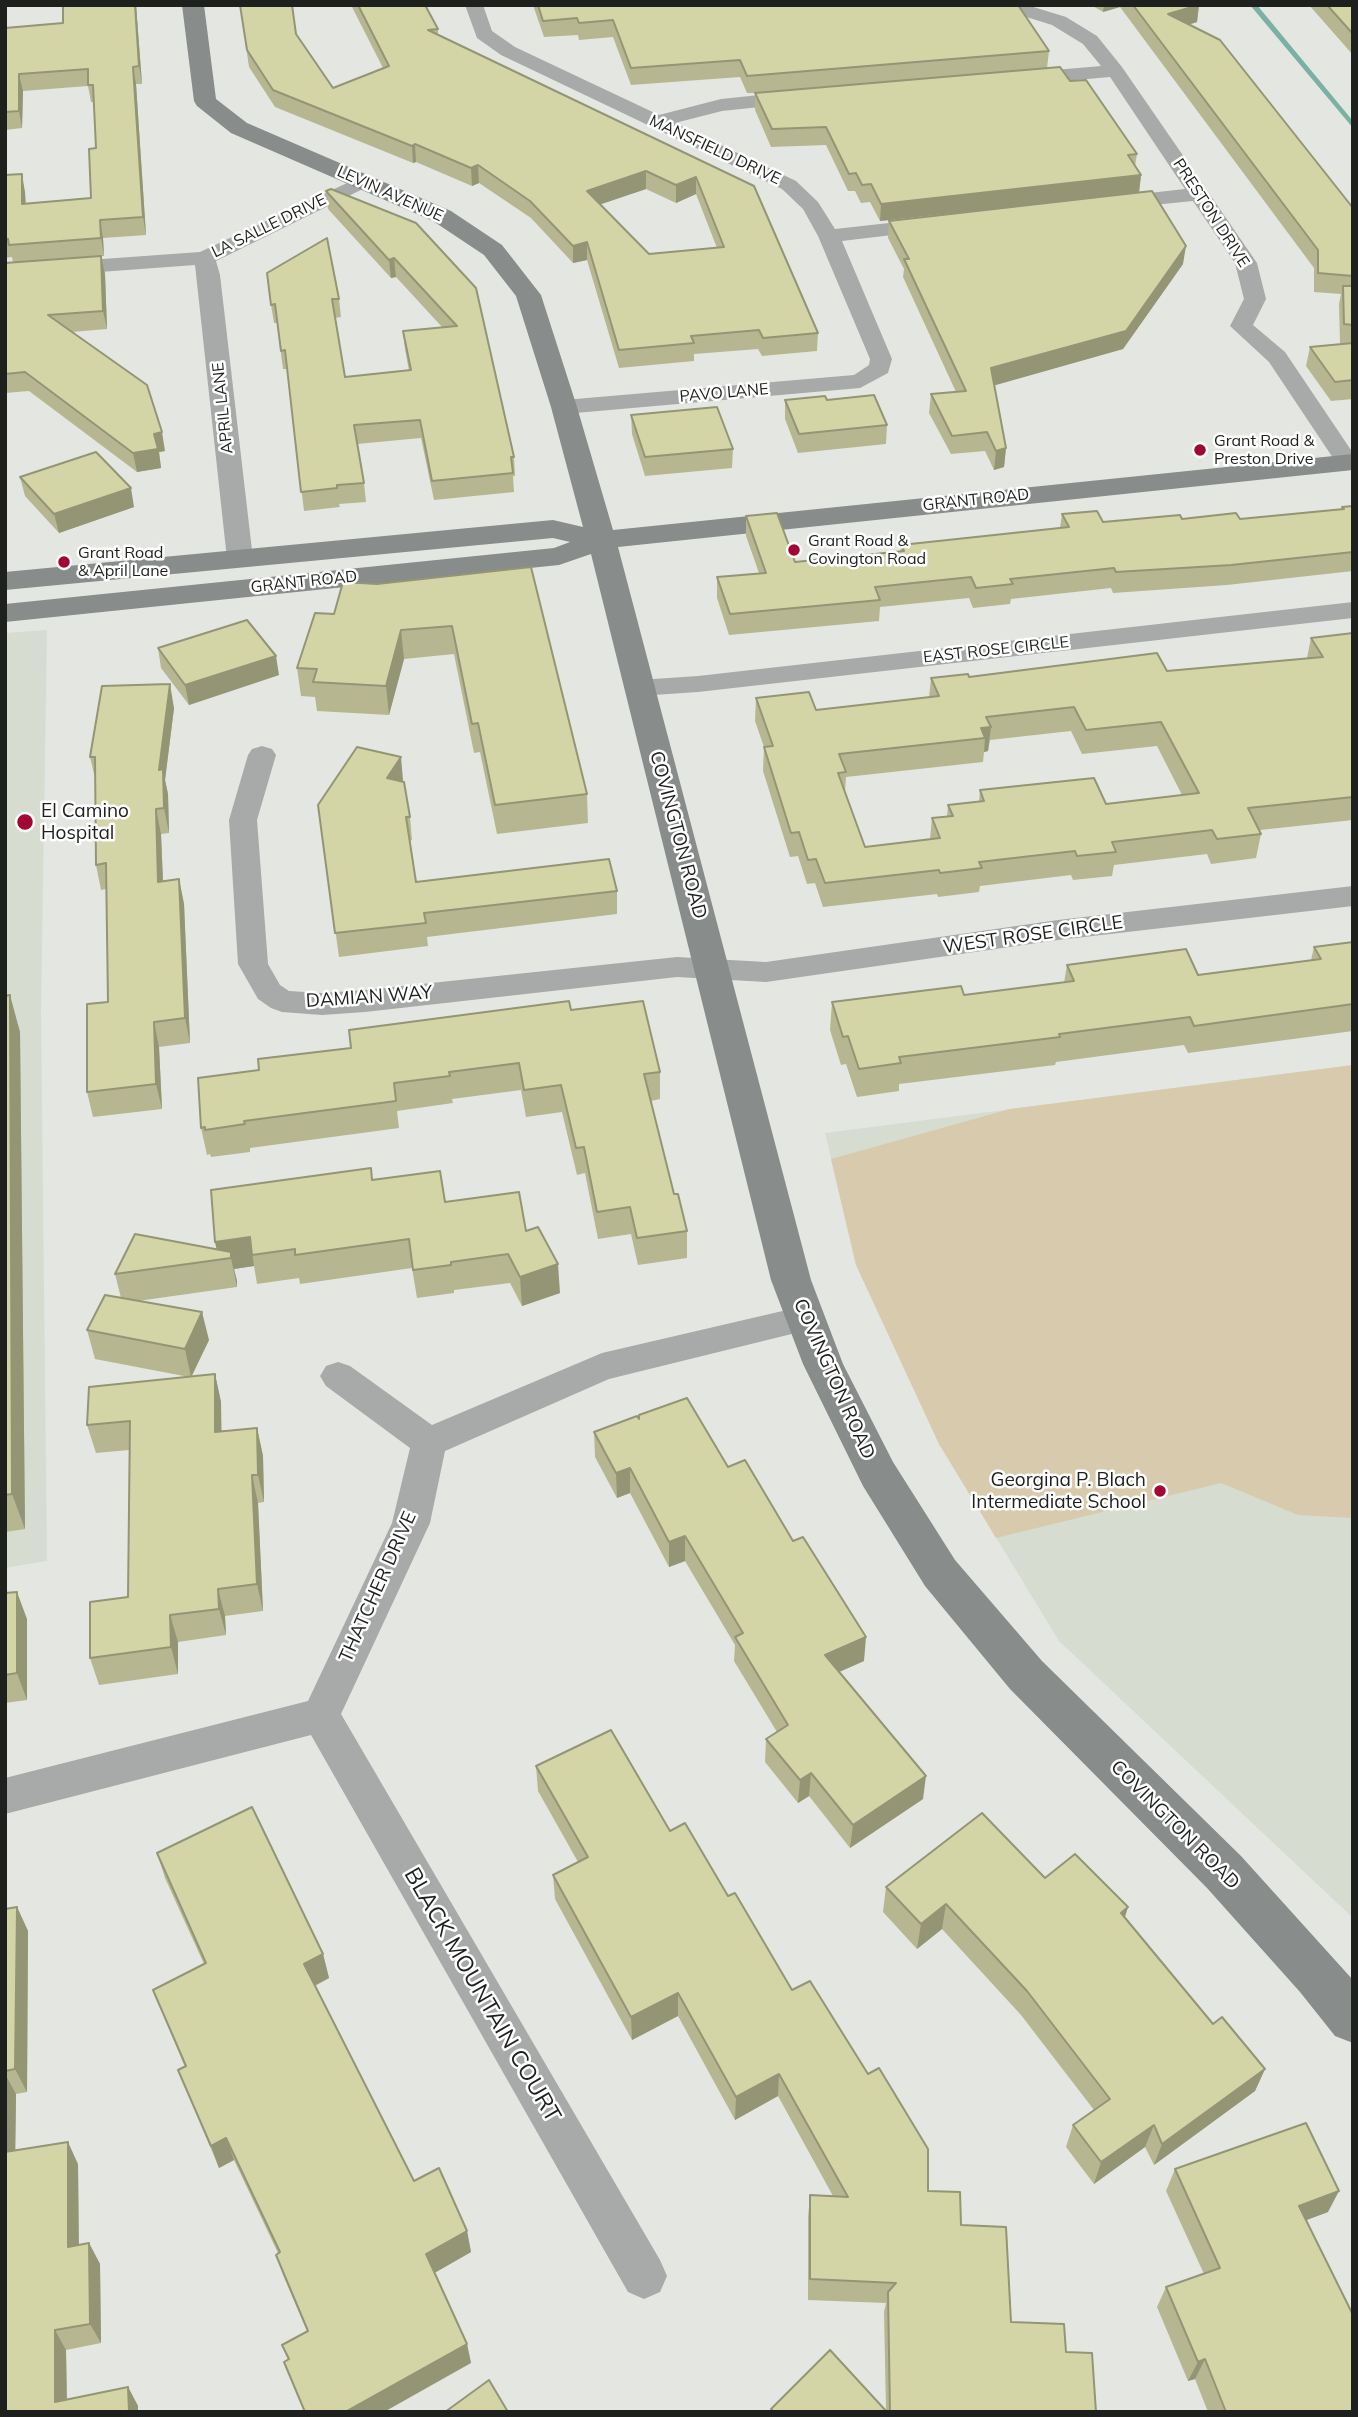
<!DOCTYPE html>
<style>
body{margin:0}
#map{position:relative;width:1358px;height:2417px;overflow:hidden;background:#e4e7e1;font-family:Mulish,sans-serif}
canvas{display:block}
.frame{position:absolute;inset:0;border:7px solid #1e201d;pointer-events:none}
</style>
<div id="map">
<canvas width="1358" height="2417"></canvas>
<div class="frame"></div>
</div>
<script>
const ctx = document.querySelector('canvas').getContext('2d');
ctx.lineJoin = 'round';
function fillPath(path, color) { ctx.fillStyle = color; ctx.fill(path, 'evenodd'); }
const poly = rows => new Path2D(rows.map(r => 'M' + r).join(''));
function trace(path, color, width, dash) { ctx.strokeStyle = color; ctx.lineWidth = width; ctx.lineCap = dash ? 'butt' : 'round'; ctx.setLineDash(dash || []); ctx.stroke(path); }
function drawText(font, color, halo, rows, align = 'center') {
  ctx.font = font + ' Mulish,sans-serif'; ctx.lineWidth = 5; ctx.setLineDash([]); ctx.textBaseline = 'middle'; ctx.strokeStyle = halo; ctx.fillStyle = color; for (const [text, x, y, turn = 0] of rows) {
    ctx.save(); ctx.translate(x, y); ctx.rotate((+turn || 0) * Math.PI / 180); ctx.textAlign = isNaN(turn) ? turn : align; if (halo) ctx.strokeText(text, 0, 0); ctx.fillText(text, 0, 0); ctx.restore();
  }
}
const built = poly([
 [47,630,41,1012,47,1561,5,1568,5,633],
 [1353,1065,1353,1918,1059,1641,939,1444,856,1265,825,1133]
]);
const green = poly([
 [1353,1065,1353,1518,1298,1515,1221,1483,996,1538,939,1444,856,1265,831,1159,1010,1109]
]);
const stream = poly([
 [1250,5,1257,5,1353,121,1353,128,1250,5]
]);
const street = poly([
 [465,5,483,5,492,31,515,47,659,115,721,99,798,91,805,93,808,97,805,101,798,103,722,111,675,123,796,181,818,202,835,229,934,218,941,220,945,224,941,228,934,230,842,241,892,359,888,373,860,388,564,414,556,412,552,407,556,402,564,400,854,375,869,365,870,359,818,236,803,209,782,189,501,55,477,38,465,5],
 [998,5,1027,5,1066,17,1097,36,1122,67,1257,263,1266,299,1253,325,1285,352,1353,453,1353,468,1339,467,1269,362,1230,326,1244,299,1235,263,1193,201,1113,209,1106,207,1103,203,1106,199,1113,197,1185,189,1110,77,1020,85,1013,83,1010,79,1020,73,1101,66,1083,44,1052,25,1001,9,998,5],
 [362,176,369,178,372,182,369,186,216,261,220,275,253,559,249,564,240,567,231,564,227,559,195,265,5,279,5,266,200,252,362,176],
 [1353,602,1353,618,698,692,639,696,630,694,626,688,630,682,639,680,698,676,1353,602],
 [262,746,272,749,276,755,257,820,268,964,280,985,289,991,322,993,365,990,677,957,766,962,1058,920,1353,886,1353,906,1058,940,766,982,677,977,365,1012,322,1015,282,1012,271,1008,258,999,238,964,229,820,248,755,252,749,262,746],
 [804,1306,816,1310,821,1319,816,1328,609,1379,445,1451,430,1523,341,1714,660,2260,667,2276,660,2292,644,2299,628,2292,311,1735,5,1814,5,1778,308,1701,392,1523,410,1448,326,1386,320,1376,326,1366,338,1362,350,1366,432,1425,602,1353,804,1306]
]);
const secondary = poly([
 [182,5,204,5,216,99,247,123,451,211,502,245,541,295,577,407,613,530,1353,454,1353,470,618,547,811,1280,843,1364,893,1462,955,1560,1042,1661,1241,1856,1353,1980,1353,2043,1335,2036,1300,1992,1207,1888,1010,1689,925,1586,863,1486,803,1364,771,1280,591,554,559,565,5,622,5,604,554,548,570,542,553,538,5,590,5,572,553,520,583,527,551,407,516,296,484,255,433,221,231,133,197,106,194,101,182,5]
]);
const wall = poly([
 [136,5,142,84,136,84,146,235,103,238,104,256,101,256,105,274,107,329,72,332,165,451,159,452,161,468,137,472,29,391,5,393,5,263,13,263,12,257,5,258,5,175,25,192,26,204,91,198,96,148,94,102,91,102,88,86,23,91,22,128,5,130,5,28,63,23],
 [240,5,296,34,333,88,383,68,351,5,425,5,438,29,438,34,754,186,818,333,817,351,762,356,758,349,694,354,694,361,619,368,587,260,573,263,531,218,479,183,472,186,416,162,413,163,275,107,249,67],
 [646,189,676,203,696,194,717,248,649,254,600,204],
 [533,5,1018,5,1049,51,1047,68,1070,81,1137,154,1135,166,1141,175,1139,192,1183,264,1123,349,994,385,1006,448,1004,467,994,470,985,451,951,454,929,413,931,394,956,392,903,277,904,269,888,238,889,221,1017,206,880,221,870,202,861,203,855,191,848,191,826,145,771,147,755,110,755,93,747,93,740,77,631,85,613,37,579,40,578,35,544,37],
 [1091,5,1199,5,1197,22,1189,25,1353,208,1353,399,1331,401,1306,366,1310,347,1345,344,1340,343,1339,304,1341,294,1314,292,1314,268,1120,7,1103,12],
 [1309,5,1353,5,1353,55],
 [326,191,416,223,514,457,515,476,513,476,514,492,434,500,421,438,357,444,364,483,366,502,339,504,340,507,304,511,287,369,283,369,277,323,274,323,271,305,339,299,341,317,335,318,345,377,409,371,405,349,403,331,442,327,396,277,391,278,328,209],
 [785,400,827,400,887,425,886,444,798,453,785,419],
 [631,415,733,449,732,468,645,476,632,434],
 [20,477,134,507,59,533,25,496],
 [1353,506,1353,571,1227,585,1113,593,1111,588,1011,599,1010,604,973,608,969,598,880,607,879,621,729,635,717,598,717,577,759,573,746,536,746,516,795,562,900,552,901,545,1060,528,1062,514,1103,522,1182,519,1240,519,1342,509,1342,507],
 [531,567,587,794,588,823,497,834,480,752,474,753,454,654,404,659,389,715,317,711,315,697,301,696,297,668,334,614,377,584],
 [1353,633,1353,820,1260,830,1261,834,1256,858,1211,864,1207,854,1114,865,1112,876,1073,880,1071,875,980,886,979,892,938,897,937,894,823,907,815,883,807,884,798,856,790,857,763,771,764,747,755,721,756,698,816,710,929,697,931,678,1167,671,1307,658,1311,638],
 [1071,731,1082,754,1157,746,1182,795,1106,804,980,790,979,802,948,805,947,817,932,818,930,839,865,847,845,792,846,777,983,762,984,752,988,751,990,740],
 [158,648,279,675,189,705,161,668],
 [174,708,165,780,168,794,169,833,161,834,163,881,179,879,184,904,190,1043,159,1047,162,1109,93,1117,87,1092,108,1002,106,889,101,890,96,865,95,778,90,757],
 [403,780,402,782,410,817,412,840,410,841,416,882,617,891,617,914,427,937,428,946,339,957,318,805],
 [1353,942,1353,1031,1188,1053,1184,1045,1056,1062,1055,1065,899,1084,899,1091,857,1097,846,1064,841,1065,830,1030,832,1002,964,995,1064,983,1067,965,1198,975,1311,960,1314,947],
 [5,996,20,1032,25,1529,5,1532],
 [571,1010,660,1072,660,1099,651,1101,674,1194,687,1231,687,1258,638,1265,631,1234,598,1239,585,1173,577,1175,562,1112,526,1117,521,1090,452,1099,453,1103,397,1111,399,1128,250,1148,250,1152,211,1157,210,1154,207,1155,201,1128,259,1070,351,1048],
 [372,1180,445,1202,526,1231,560,1293,522,1306,510,1283,454,1290,454,1293,417,1298,412,1268,300,1284,299,1278,257,1284,254,1266,234,1269,237,1281,237,1287,138,1301,209,1340,192,1376,215,1374,221,1402,221,1432,257,1428,263,1456,264,1502,258,1503,263,1611,225,1616,226,1635,178,1642,178,1674,99,1685,90,1658,128,1597,129,1450,96,1453,87,1425,189,1377,95,1359,87,1330,121,1298,115,1274,217,1249,215,1242],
 [639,1419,728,1467,864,1661,839,1672,923,1799,850,1848,809,1796,798,1803,765,1762,766,1739,777,1732,734,1661,735,1645,685,1561,669,1567,630,1493,617,1498,595,1457,594,1432],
 [5,1593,27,1619,27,1700,5,1703],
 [536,1766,670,1831,728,1896,928,2191,961,2225,1011,2322,1066,2352,1096,2412,771,2412,771,2409,886,2410,884,2312,886,2303,808,2300,808,2217,810,2195,833,2196,778,2096,735,2120,678,2016,632,2040,555,1899,553,1875,578,1862,538,1791],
 [157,1853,323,1954,329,1978,315,1986,414,2181,467,2231,471,2252,434,2273,467,2344,471,2363,288,2360,282,2345,307,2331,283,2275,276,2255,278,2253,234,2160,219,2168,178,2070,185,2067,153,1990,204,1964,165,1878],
 [1045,1878,1128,1907,1125,1917,1213,2024,1265,2069,1255,2091,1154,2165,1145,2147,1094,2184,1066,2147,1073,2125,1094,2110,1021,2015,942,1929,917,1949,883,1912,886,1887],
 [17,1907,28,1931,27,2092,16,2094,15,2151,78,2164,79,2245,89,2243,100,2264,101,2343,66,2350,67,2399,128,2387,138,2406,138,2412,5,2412,5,1909],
 [1175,2169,1328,2212,1306,2220,1353,2412,1208,2412,1195,2379,1188,2381,1157,2307,1166,2287,1204,2274,1166,2191]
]);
const shadedWall = poly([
 [135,5,136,5,142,84,139,66],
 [1104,5,1120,5,1120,7,1103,12],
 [1199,5,1197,22,1165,31,1168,14],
 [133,67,136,84,146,235,143,217],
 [19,74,23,91,22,128,19,111],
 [415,144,416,162,413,163,412,146],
 [478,165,479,183,472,186,471,168],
 [646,171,646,189,587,209,587,191],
 [22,174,25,192,26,222,22,204],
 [1141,175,1139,193,880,221,881,204],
 [696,177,696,194,676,203,676,185],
 [100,220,103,238,104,256,101,238],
 [587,242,587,260,573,263,573,246],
 [1186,246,1183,264,1123,349,989,387,991,368],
 [101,256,105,274,107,329,103,311],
 [394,258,396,277,391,278,389,260],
 [162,432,165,451,159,452,161,468,137,472,133,453,154,434],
 [1006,448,1004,467,994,470,996,451],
 [131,488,134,507,59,533,54,514],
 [401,630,404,659,389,715,386,686],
 [276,656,279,675,189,705,185,685],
 [170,684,174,708,165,780,168,794,169,833,164,808,159,770],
 [991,727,988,751,984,752,985,738,981,728],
 [401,757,403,780,389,802,387,778],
 [156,809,161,834,164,907,158,882],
 [179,879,184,904,190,1043,185,1018],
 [10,995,20,1032,25,1529,12,1494],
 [154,1022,159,1047,162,1109,156,1084],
 [250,1237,254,1266,234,1269,237,1281,237,1287,231,1258,219,1260,215,1242],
 [558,1264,560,1293,522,1306,520,1277],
 [202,1312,209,1340,191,1377,185,1349],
 [215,1374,221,1402,222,1460,215,1432],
 [257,1428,263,1456,264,1502,258,1475],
 [630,1468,630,1493,617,1498,616,1473],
 [252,1475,258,1503,263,1611,257,1584],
 [685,1536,685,1561,669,1567,669,1542],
 [218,1589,225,1616,226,1635,219,1609],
 [17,1592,27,1619,27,1700,17,1673],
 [170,1615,178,1642,178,1674,171,1647],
 [866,1637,864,1661,823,1679,825,1655],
 [811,1773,809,1796,798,1803,800,1780],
 [926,1776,923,1799,850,1848,853,1825],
 [946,1904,942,1929,917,1949,921,1924],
 [17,1907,28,1931,27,2092,15,2069],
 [1128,1907,1120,1932,1121,1913],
 [323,1954,329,1978,310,1988,304,1964],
 [678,1993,678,2016,632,2040,631,2017],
 [1265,2069,1255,2091,1154,2165,1162,2144],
 [5,2074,16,2094,15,2175,5,2157],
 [779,2074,778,2096,735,2120,736,2097],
 [1154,2125,1145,2147,1094,2184,1101,2162],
 [226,2138,234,2160,219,2168,211,2146],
 [68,2142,78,2164,79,2267,68,2247],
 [1339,2191,1328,2212,1288,2227,1299,2206],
 [467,2231,471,2252,431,2275,426,2254],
 [89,2243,100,2264,101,2343,90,2324],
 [55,2330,66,2350,67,2412,55,2402],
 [467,2344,471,2363,384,2412,345,2412],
 [1205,2359,1195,2379,1188,2381,1198,2362],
 [128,2387,138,2406,138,2412,129,2412]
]);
const building = poly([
 [63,5,135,5,139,66,133,67,143,217,100,220,101,238,9,245,8,239,5,239,5,175,22,174,22,204,91,198,89,149,96,148,93,85,88,85,88,69,19,74,19,111,5,112,5,28,63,23,63,5],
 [240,5,292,5,296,34,333,88,389,66,358,5,425,5,438,29,428,30,754,186,818,333,763,338,759,330,691,336,694,343,619,350,587,242,573,246,530,201,478,165,471,168,415,144,412,146,273,90,247,50,240,5],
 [646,171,676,185,696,177,724,247,649,254,587,191,646,171],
 [538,5,1018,5,1049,51,747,76,740,60,631,68,613,20,579,23,577,18,543,21,538,5],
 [1133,5,1199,5,1168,14,1220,40,1353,208,1353,276,1318,273,1318,250,1133,5],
 [1327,5,1353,5,1353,34,1327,5],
 [1060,67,1070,81,1086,80,1137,154,1128,155,1141,175,881,204,871,184,862,185,856,173,849,174,826,127,772,129,755,93,1060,67],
 [331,189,416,223,476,288,514,457,511,457,513,473,432,481,420,420,354,425,364,483,337,485,337,488,301,492,285,350,281,351,275,304,271,305,267,273,327,238,339,299,332,299,345,377,411,370,403,331,457,326,394,258,389,260,326,191,331,189],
 [1152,191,1186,246,1126,331,991,368,1006,448,996,451,987,432,952,436,931,394,966,391,904,259,909,259,889,221,1152,191],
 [101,256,103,311,48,315,147,385,162,432,154,434,158,449,133,453,25,372,5,374,5,263,101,256],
 [1343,286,1353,286,1353,325,1344,324,1343,286],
 [1353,343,1353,380,1335,382,1310,347,1353,343],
 [874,395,887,425,799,434,785,400,825,396,827,400,874,395],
 [717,407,733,449,645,457,631,415,717,407],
 [96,452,131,488,54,514,20,477,96,452],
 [1353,506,1353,552,1231,565,1116,572,1114,568,1010,579,1013,584,976,588,971,577,875,587,880,600,730,614,717,577,766,573,746,516,777,513,795,562,904,551,901,545,1069,527,1062,514,1097,511,1103,522,1180,515,1182,519,1236,513,1240,519,1344,509,1342,507,1353,506],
 [531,567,587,794,495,805,478,723,472,724,452,626,401,630,386,686,313,682,317,669,297,668,315,613,334,614,343,582,377,584,531,567],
 [247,620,276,656,185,685,158,648,247,620],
 [1353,633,1353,797,1248,808,1261,834,1217,839,1212,830,1112,842,1116,852,1077,856,1075,851,979,862,982,868,940,873,939,870,825,883,816,859,808,860,799,832,791,833,764,747,773,746,756,698,809,692,816,710,939,696,931,678,968,674,969,677,1157,653,1167,671,1323,657,1311,638,1353,633],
 [1074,707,1086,730,1161,722,1199,793,1106,804,1094,778,980,790,984,801,948,805,953,816,932,818,940,838,865,847,838,773,846,772,839,754,985,738,981,728,991,727,986,717,1074,707],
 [170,684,159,770,163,769,164,808,156,809,158,882,179,879,185,1018,154,1022,156,1084,87,1092,87,1004,108,1002,106,863,96,865,95,757,90,757,102,686,170,684],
 [357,747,401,757,387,778,404,782,410,817,406,817,416,882,609,859,617,891,424,913,426,923,335,933,318,805,357,747],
 [1353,942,1353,1004,1194,1026,1190,1017,1059,1034,1060,1037,899,1057,901,1063,859,1069,848,1036,843,1037,832,1002,961,986,964,995,1074,981,1067,965,1186,949,1198,975,1321,959,1314,947,1353,942],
 [10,995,12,1494,5,1495,5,996,10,995],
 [569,1001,571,1010,643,1001,660,1072,644,1074,674,1194,678,1194,687,1231,637,1238,630,1207,597,1212,584,1147,576,1148,561,1085,524,1090,519,1063,449,1072,450,1076,394,1083,396,1101,244,1121,245,1124,205,1130,205,1127,201,1128,198,1078,259,1070,258,1059,351,1048,349,1030,569,1001],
 [371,1168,372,1180,440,1171,445,1202,519,1192,526,1231,538,1227,558,1264,520,1277,508,1254,451,1262,451,1265,413,1270,409,1239,295,1255,295,1249,252,1255,250,1237,215,1242,211,1190,371,1168],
 [135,1234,231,1252,231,1258,115,1274,135,1234],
 [105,1295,202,1312,185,1349,87,1330,105,1295],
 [215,1374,215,1432,257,1428,258,1475,252,1475,257,1584,218,1589,219,1609,170,1615,171,1647,90,1658,90,1602,128,1597,130,1421,87,1425,89,1387,215,1374],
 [687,1398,728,1467,745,1460,793,1541,803,1537,827,1575,866,1637,825,1655,926,1776,853,1825,811,1773,800,1780,766,1739,788,1725,735,1637,743,1633,685,1536,669,1542,630,1468,616,1473,594,1432,637,1416,639,1419,639,1415,687,1398],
 [17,1592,17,1673,5,1675,5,1593,17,1592],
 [611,1730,670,1831,685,1823,728,1896,735,1893,792,1990,810,1981,868,2074,879,2068,928,2149,928,2191,960,2192,961,2225,1006,2227,1011,2322,1064,2324,1066,2352,1092,2353,1096,2412,890,2412,888,2292,896,2283,810,2279,810,2195,848,2197,779,2074,736,2097,678,1993,631,2017,553,1875,588,1857,536,1766,611,1730],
 [252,1807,323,1954,304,1964,414,2181,439,2168,467,2231,426,2254,467,2344,345,2412,305,2412,284,2362,289,2359,282,2345,308,2331,276,2255,280,2252,226,2138,211,2146,178,2070,186,2066,153,1990,206,1963,157,1853,252,1807],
 [982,1813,1045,1878,1075,1854,1128,1907,1121,1913,1213,2024,1222,2017,1265,2069,1162,2144,1154,2125,1101,2162,1073,2125,1110,2099,1027,1991,946,1904,921,1924,886,1887,982,1813],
 [17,1907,15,2069,5,2071,5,1909,17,1907],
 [1306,2123,1339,2191,1299,2206,1353,2315,1353,2412,1226,2412,1205,2359,1198,2362,1166,2287,1220,2268,1175,2169,1306,2123],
 [68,2142,68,2247,89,2243,90,2324,55,2330,55,2402,128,2387,129,2412,5,2412,5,2152,68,2142],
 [830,2350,887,2412,774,2412,771,2409,830,2350],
 [489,2380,508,2412,445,2412,489,2380]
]);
const markers = [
 [1200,450,7,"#a30635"],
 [794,550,7,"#a30635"],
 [64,562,7,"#a30635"],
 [25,822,9,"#a30635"],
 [1160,1491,7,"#a30635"]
];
const farStreetnames = [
 ["MANSFIELD DRIVE",715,150,25],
 ["LEVIN AVENUE",390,194,24],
 ["PRESTON DRIVE",1211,213,57],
 ["LA SALLE DRIVE",269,226,-26],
 ["PAVO LANE",724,393,-5],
 ["APRIL LANE",223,408,-96],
 ["GRANT ROAD",976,500,-6],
 ["GRANT ROAD",304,582,-6],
 ["EAST ROSE CIRCLE",996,650,-6]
];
const farPoinames = [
 ["Grant Road &",1214,441],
 ["Preston Drive",1214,459],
 ["Grant Road &",808,541],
 ["Covington Road",808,559],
 ["Grant Road",78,553],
 ["& April Lane",78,571]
];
const poiNames = [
 ["El Camino",41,811],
 ["Hospital",41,833],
 ["Georgina P. Blach",1146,1480,"right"],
 ["Intermediate School",1146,1502,"right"]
];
const streetNames = [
 ["COVINGTON ROAD",678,835,75],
 ["WEST ROSE CIRCLE",1033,935,-8],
 ["DAMIAN WAY",369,997,-4],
 ["COVINGTON ROAD",834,1379,66],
 ["THATCHER DRIVE",378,1587,-66],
 ["COVINGTON ROAD",1175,1825,45]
];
const nearStreetnames = [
 ["BLACK MOUNTAIN COURT",482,1995,60]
];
fillPath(built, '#d6ddd0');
fillPath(green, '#d8caac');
fillPath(stream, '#7ab1a4');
fillPath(street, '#a7aaa8');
fillPath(secondary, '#888c8a');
fillPath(wall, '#b6b790');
fillPath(shadedWall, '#949575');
fillPath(building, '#d4d5a7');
trace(building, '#949575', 2);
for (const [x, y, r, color] of markers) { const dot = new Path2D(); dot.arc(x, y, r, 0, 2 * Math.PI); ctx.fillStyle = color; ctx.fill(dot); trace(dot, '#fff', 2.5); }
drawText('16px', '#1e201d', '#fff', farStreetnames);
drawText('16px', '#1e201d', '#fff', farPoinames, 'left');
drawText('19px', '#1e201d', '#fff', poiNames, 'left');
drawText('19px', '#1e201d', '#fff', streetNames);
drawText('23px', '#1e201d', '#fff', nearStreetnames);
</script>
